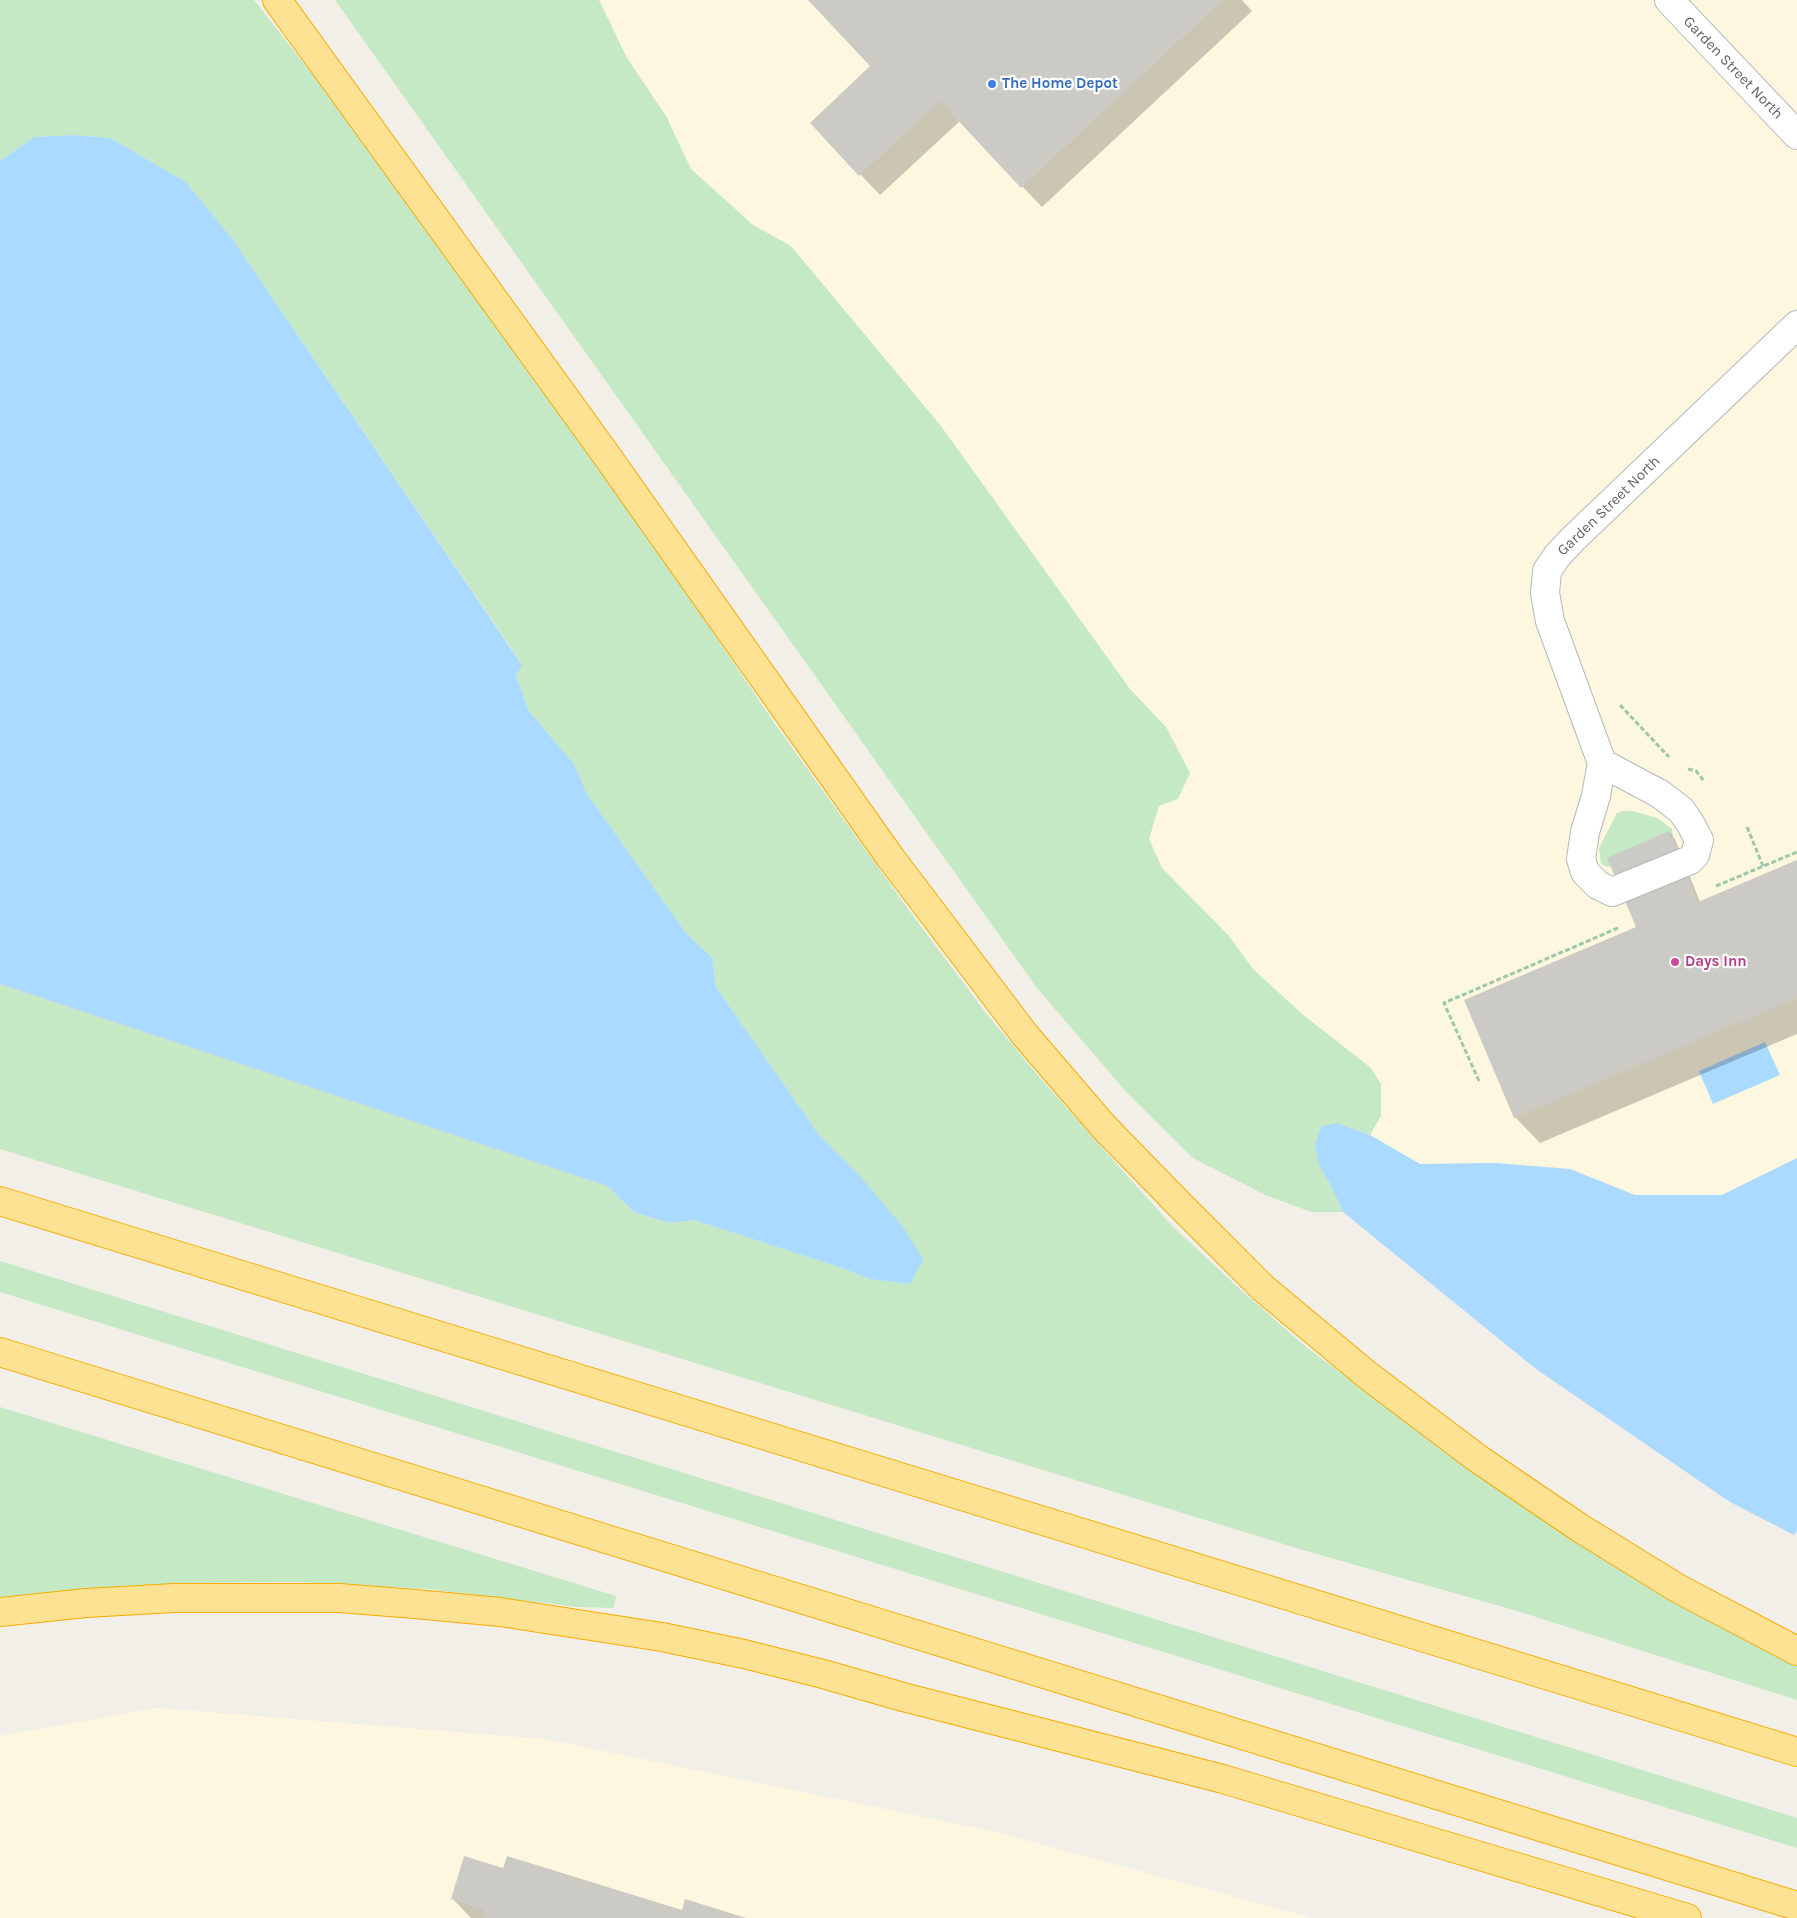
<!DOCTYPE html>
<style>
body{margin:0}
canvas{display:block;background:#f1efe8}
</style>
<canvas width="1797" height="1918"></canvas>
<script>
const ctx = document.querySelector('canvas').getContext('2d');
ctx.lineJoin = 'round';
function fillPath(path, color) { ctx.fillStyle = color; ctx.fill(path, 'evenodd'); }
const poly = rows => new Path2D(rows.map(r => 'M' + r).join(''));
function trace(path, color, width, dash) { ctx.strokeStyle = color; ctx.lineWidth = width; ctx.lineCap = dash ? 'butt' : 'round'; ctx.setLineDash(dash || []); ctx.stroke(path); }
function drawText(font, color, halo, rows, align = 'center') {
  ctx.font = font + ' Karla,sans-serif'; ctx.lineWidth = 4.5; ctx.setLineDash([]); ctx.textBaseline = 'middle'; ctx.strokeStyle = halo; ctx.fillStyle = color; for (const [text, x, y, turn = 0] of rows) {
    ctx.save(); ctx.translate(x, y); ctx.rotate((+turn || 0) * Math.PI / 180); ctx.textAlign = isNaN(turn) ? turn : align; if (halo) ctx.strokeText(text, 0, 0); ctx.fillText(text, 0, 0); ctx.restore();
  }
}
const commercial = poly([
 [335,0,1797,0,1797,1158,1722,1195,1635,1195,1570,1169,1495,1163,1420,1164,1370,1135,1315,1145,1263,1194,1193,1158,1127,1093,1036,987],
 [156,1708,545,1739,992,1831,1313,1918,0,1918,0,1736]
]);
const green = poly([
 [0,0,254,0,331,98,498,323,634,516,775,724,911,913,985,1012,1041,1079,1172,1226,1241,1290,1306,1347,1445,1450,1698,1614,1747,1641,1797,1665,1797,1700,1514,1610,1303,1550,0,1149,0,984,607,1186,634,1212,670,1223,694,1220,842,1268,869,1279,910,1284,859,1175,819,1135,716,987,712,958,686,933,587,794,574,764,529,711,516,675,522,664,233,240,186,182,110,138,73,135,34,137,0,161],
 [335,0,599,0,627,58,666,116,691,169,753,225,791,246,941,426,1130,689,1166,727,1190,773,1178,799,1159,806,1149,839,1162,868,1229,936,1253,969,1302,1014,1371,1068,1381,1084,1381,1116,1370,1135,1337,1123,1319,1166,1329,1182,1343,1212,1311,1212,1263,1194,1193,1158,1127,1093,1036,987],
 [1624,811,1632,811,1657,818,1672,829,1673,836,1669,841,1608,867,1601,864,1599,848,1617,813],
 [0,1261,1797,1818,1797,1848,0,1292],
 [0,1407,616,1596,614,1608,578,1607,427,1589,297,1582,187,1583,67,1590,0,1599]
]);
const water = poly([
 [73,135,110,138,186,182,233,240,522,665,516,676,529,711,574,764,587,794,686,933,712,958,716,987,819,1135,859,1175,903,1227,923,1259,910,1284,869,1279,842,1268,694,1220,670,1223,634,1212,607,1186,0,984,0,161,34,137],
 [1765,1042,1780,1075,1713,1104,1699,1071],
 [1337,1123,1370,1135,1420,1164,1495,1163,1570,1169,1635,1195,1722,1195,1797,1158,1797,1531,1794,1535,1730,1502,1536,1369,1343,1212,1329,1182,1319,1166,1315,1145,1321,1127]
]);
const shadow = poly([
 [810,0,1242,0,1252,11,1042,207,960,121,880,195,812,123,872,66],
 [1669,832,1675,839,1700,902,1797,861,1797,1034,1540,1143,1515,1117,1639,928],
 [504,1870,683,1912,743,1918,471,1918,452,1898]
]);
const building = poly([
 [808,0,1223,0,1021,188,940,101,859,176,810,123,870,66],
 [1669,831,1698,902,1797,860,1797,998,1514,1118,1464,1000,1636,927,1607,858],
 [464,1856,503,1868,507,1856,682,1910,685,1899,746,1918,483,1918,486,1910,451,1899]
]);
const path = poly([
 [1620,705,1669,757],
 [1688,769,1696,771,1704,781],
 [1747,827,1763,866],
 [1716,886,1797,852],
 [1479,1081,1444,1003,1618,928]
]);
const minor = poly([
 [1669,0,1797,135],
 [1602,763,1660,794,1681,810,1690,823,1699,840,1695,855,1690,860,1612,892,1598,885,1585,872,1581,859,1585,832,1596,796,1602,763,1550,621,1545,593,1547,571,1557,556,1573,539,1797,325]
]);
const highway = poly([
 [277,0,602,449,890,857,1025,1035,1104,1127,1179,1204,1263,1288,1366,1374,1477,1458,1580,1528,1679,1589,1797,1651],
 [0,1201,1797,1752],
 [0,1352,1797,1906],
 [0,1612,86,1603,174,1598,339,1598,415,1604,500,1612,662,1637,744,1654,823,1674,903,1697,1223,1779,1687,1918]
]);
const markers = [
 [992,84,5,"#3f7fe0"],
 [1675,962,5,"#d1479c"]
];
const streetNames = [
 ["Garden Street North",1733,68,46],
 ["Garden Street North",1609,506,-44]
];
const shopNames = [
 ["The Home Depot",1002,84]
];
const hotelNames = [
 ["Days Inn",1685,962]
];
fillPath(commercial, '#fef7e0');
fillPath(green, '#c5e8c5');
fillPath(water, '#aadaff');
fillPath(shadow, '#0003');
fillPath(building, '#cccac5');
trace(minor, '#b5b8bc', 30);
trace(highway, '#f9ab00', 30);
trace(path, '#9cc7a9', 3, [5, 2.5]);
trace(minor, '#fff', 28);
trace(highway, '#fde293', 28);
for (const [x, y, r, color] of markers) { const dot = new Path2D(); dot.arc(x, y, r, 0, 2 * Math.PI); ctx.fillStyle = color; ctx.fill(dot); trace(dot, '#fff', 2); }
drawText('15px', '#5f6368', '#fff', streetNames);
drawText('bold 15px', '#366cbe', '#fff', shopNames, 'left');
drawText('bold 15px', '#b23c85', '#fff', hotelNames, 'left');
</script>
